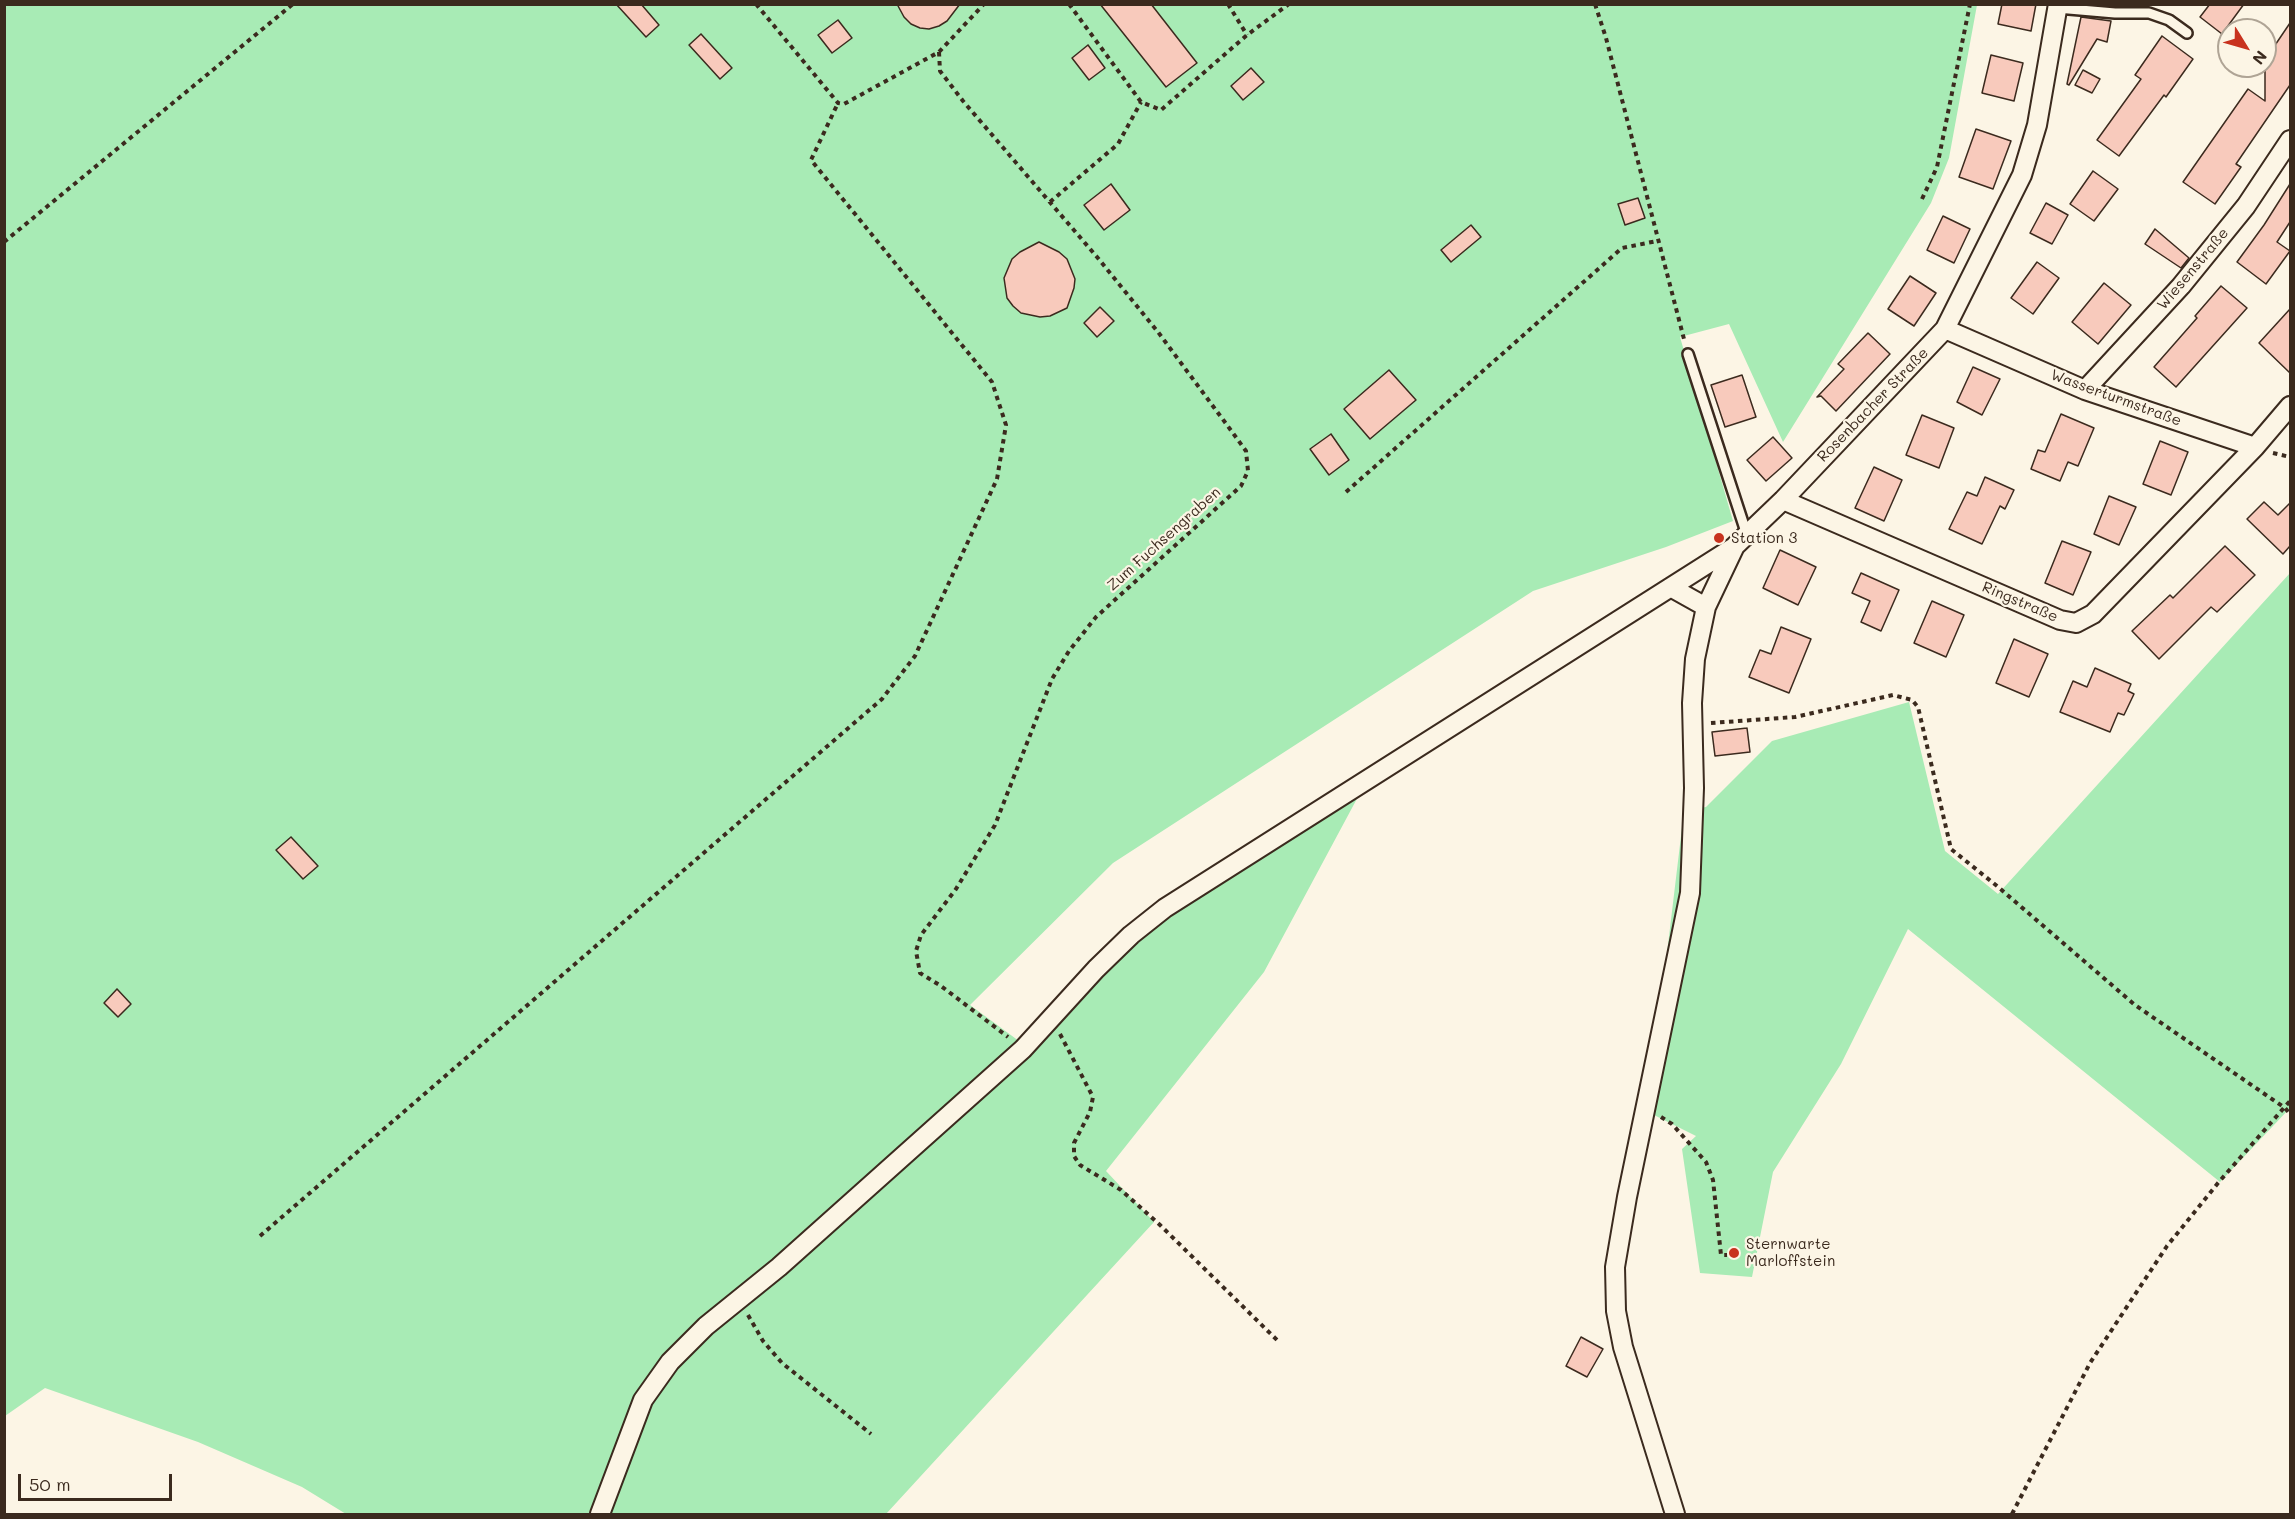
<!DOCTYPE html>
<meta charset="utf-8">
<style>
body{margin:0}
#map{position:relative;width:2295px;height:1519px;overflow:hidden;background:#fcf5e5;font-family:Mali,sans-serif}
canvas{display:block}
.frame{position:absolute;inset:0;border:6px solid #3b2a1e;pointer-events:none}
.north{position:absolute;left:2217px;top:18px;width:60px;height:60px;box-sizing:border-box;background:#fcf5e5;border:2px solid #afa495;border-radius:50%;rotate:127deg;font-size:16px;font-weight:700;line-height:24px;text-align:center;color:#3b2a1e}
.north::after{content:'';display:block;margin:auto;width:21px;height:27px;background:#c8321e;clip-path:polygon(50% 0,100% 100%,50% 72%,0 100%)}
.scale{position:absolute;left:18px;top:1474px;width:154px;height:27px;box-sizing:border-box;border:3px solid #3b2a1e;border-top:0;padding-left:8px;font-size:18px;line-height:21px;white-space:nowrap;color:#3b2a1e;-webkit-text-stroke:4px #fcf5e5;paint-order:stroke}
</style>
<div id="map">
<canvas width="2295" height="1519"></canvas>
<div class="frame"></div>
<div class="north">N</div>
<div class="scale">50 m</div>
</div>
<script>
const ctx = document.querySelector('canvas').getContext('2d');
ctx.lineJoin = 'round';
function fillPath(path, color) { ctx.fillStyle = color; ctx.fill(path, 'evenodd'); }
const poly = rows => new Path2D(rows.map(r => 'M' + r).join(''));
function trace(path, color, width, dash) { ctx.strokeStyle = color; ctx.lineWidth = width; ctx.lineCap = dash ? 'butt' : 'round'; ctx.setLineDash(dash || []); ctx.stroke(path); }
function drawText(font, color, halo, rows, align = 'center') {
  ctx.font = font + ' Mali,sans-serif'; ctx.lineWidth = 4.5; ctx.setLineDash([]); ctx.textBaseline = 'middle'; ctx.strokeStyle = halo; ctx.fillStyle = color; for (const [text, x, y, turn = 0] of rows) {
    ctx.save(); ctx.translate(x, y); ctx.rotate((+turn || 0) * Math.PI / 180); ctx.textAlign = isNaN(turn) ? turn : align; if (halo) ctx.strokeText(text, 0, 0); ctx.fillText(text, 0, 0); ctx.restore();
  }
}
const green = poly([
 [4,5,1977,5,1949,158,1931,203,1783,442,1729,324,1680,337,1733,521,1666,547,1533,591,1113,863,970,1005,1023,1044,1146,921,1367,780,1264,972,1106,1171,1154,1222,886,1514,346,1514,302,1487,198,1442,45,1388,5,1416],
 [2290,573,2290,1108,2220,1182,1908,929,1841,1064,1773,1172,1752,1277,1700,1273,1682,1149,1696,1136,1648,1112,1684,811,1706,807,1772,741,1909,702,1945,851,1998,894]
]);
const building = poly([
 [616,4,641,4,659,25,646,37,616,4],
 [897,4,960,4,947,21,939,26,929,29,920,28,911,24,904,17,897,4],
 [1100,4,1151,4,1197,63,1166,87,1100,4],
 [2002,4,2036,4,2031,31,1998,24,2002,4],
 [2210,4,2244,4,2222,34,2200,17,2210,4],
 [2081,17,2111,21,2107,42,2097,39,2069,85,2067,84,2081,17],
 [838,20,852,38,832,53,818,35,838,20],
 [2290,23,2290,85,2236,164,2241,167,2215,204,2183,182,2248,89,2265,101,2265,60,2290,23],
 [701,34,732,68,720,79,689,45,701,34],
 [2162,36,2193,59,2166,97,2164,95,2119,156,2097,140,2141,79,2135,75,2162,36],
 [1088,45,1105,68,1089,80,1072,58,1088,45],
 [1991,55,2023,63,2014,101,1982,93,1991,55],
 [1251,68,1264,82,1243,100,1231,86,1251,68],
 [2083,70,2100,79,2092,93,2075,85,2083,70],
 [1976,129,2011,141,1993,189,1959,177,1976,129],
 [2093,171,2118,189,2094,221,2070,204,2093,171],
 [1111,184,1130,210,1104,230,1084,205,1111,184],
 [2290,184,2290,222,2277,242,2290,251,2266,284,2237,262,2264,225,2290,184],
 [1638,198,1645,218,1625,225,1618,204,1638,198],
 [2046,203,2068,215,2052,244,2030,233,2046,203],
 [1943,216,1970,229,1954,263,1927,250,1943,216],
 [1471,225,1481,237,1451,262,1441,250,1471,225],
 [2155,229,2189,258,2181,268,2145,244,2155,229],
 [1039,242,1059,252,1067,259,1075,279,1074,288,1067,308,1050,316,1040,317,1021,313,1013,306,1007,298,1004,278,1012,259,1020,252,1039,242],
 [2037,262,2059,278,2033,314,2011,298,2037,262],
 [1910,276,1936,293,1914,326,1888,309,1910,276],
 [2104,283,2131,305,2098,344,2072,322,2104,283],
 [2221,286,2247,308,2176,387,2154,367,2197,318,2195,316,2221,286],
 [1100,307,1114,321,1097,337,1084,323,1100,307],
 [2290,309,2290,373,2259,343,2290,309],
 [1868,333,1890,354,1836,411,1821,396,1817,397,1844,369,1838,364,1868,333],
 [1973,367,2000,379,1982,415,1957,402,1973,367],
 [1389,370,1416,400,1370,439,1344,409,1389,370],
 [1742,375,1756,417,1725,427,1711,385,1742,375],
 [2061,414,2094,428,2078,466,2068,462,2060,481,2031,469,2038,450,2045,452,2061,414],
 [1922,415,1954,428,1939,468,1906,455,1922,415],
 [1331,434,1349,460,1329,475,1310,449,1331,434],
 [1773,437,1792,458,1766,481,1747,460,1773,437],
 [2160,441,2188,452,2171,495,2143,484,2160,441],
 [1874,467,1902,480,1884,521,1855,508,1874,467],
 [1985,477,2014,490,2005,509,2000,506,1982,544,1949,529,1967,492,1977,496,1985,477],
 [2109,496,2136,507,2119,545,2094,534,2109,496],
 [2264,502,2278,515,2290,503,2290,546,2283,554,2247,519,2264,502],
 [2062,541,2091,552,2073,595,2045,583,2062,541],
 [2225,546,2255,575,2217,612,2211,607,2159,659,2132,631,2170,595,2173,598,2225,546],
 [1780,550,1816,567,1798,605,1763,588,1780,550],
 [1861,573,1899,590,1881,631,1861,622,1870,601,1852,593,1861,573],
 [1932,601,1964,615,1946,657,1914,643,1932,601],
 [1781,627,1811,639,1789,693,1749,677,1760,650,1771,654,1781,627],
 [2014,639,2048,654,2029,697,1996,683,2014,639],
 [2095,668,2131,684,2128,691,2134,694,2124,715,2118,713,2110,732,2060,712,2073,681,2087,687,2095,668],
 [1747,728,1750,752,1715,756,1712,732,1747,728],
 [291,837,318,866,303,879,276,850,291,837],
 [117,989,131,1004,118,1017,104,1003,117,989],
 [1581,1337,1603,1349,1587,1377,1566,1366,1581,1337]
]);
const path = poly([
 [756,4,838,103,844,104,939,52,984,4],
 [1069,4,1141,102,1161,110,1247,35,1289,4],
 [1228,4,1247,35],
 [1595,4,1606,38,1685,343],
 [939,52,940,71,963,101,1097,257,1158,332,1227,425,1246,451,1248,471,1241,486,1096,617,1069,651,1052,679,995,825,956,889,921,935,916,951,920,973,941,986,1008,1037],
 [1922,199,1937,167,1970,4],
 [1050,202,1118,144,1141,102],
 [4,242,293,4],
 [2273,453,2290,457],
 [1346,492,1622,248,1657,241],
 [1711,723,1795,717,1893,695,1912,700,1918,707,1951,849,1997,886,2135,1005,2285,1108,2290,1114],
 [1060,1034,1093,1097,1090,1112,1074,1143,1074,1156,1080,1165,1121,1190,1160,1225,1278,1341],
 [1661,1117,1672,1124,1706,1162,1713,1180,1721,1255,1727,1255],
 [260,1236,882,699,915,656,997,479,1006,425,992,382,811,160,838,103],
 [748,1315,763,1341,782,1363,871,1434],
 [2012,1514,2090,1363,2134,1296,2167,1246,2218,1183,2290,1101]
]);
const service = poly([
 [2057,8,2115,13,2149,13,2169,20,2187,33],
 [1688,354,1747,535]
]);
const minor = poly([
 [1945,329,2085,390,2255,447],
 [2085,390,2181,286,2246,206,2290,140],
 [1783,500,2060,620,2076,623,2093,614,2255,447,2290,406],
 [1672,588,1706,607],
 [600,1514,643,1400,670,1362,706,1326,779,1267,1023,1049,1096,969,1131,935,1165,908,1734,547],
 [1675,1514,1623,1347,1616,1311,1615,1267,1627,1197,1690,893,1694,788,1692,703,1695,659,1706,607,1735,546,1783,500,1945,329,2022,175,2037,125,2058,4]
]);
const markers = [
 [1719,538,6,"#c8321e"],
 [1734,1253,6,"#c8321e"]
];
const streetNames = [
 ["Wiesenstraße",2193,269,-50],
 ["Wasserturmstraße",2116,398,20],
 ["Rosenbacher Straße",1873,405,-46],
 ["Zum Fuchsengraben",1164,539,-42],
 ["Ringstraße",2020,602,23]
];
const poiNames = [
 ["Station 3",1731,538],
 ["Sternwarte",1746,1244],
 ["Marloffstein",1746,1261]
];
fillPath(green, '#a8ebb5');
fillPath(building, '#f8cabc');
trace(building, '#3b2a1e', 1.5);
trace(service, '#3b2a1e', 14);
trace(minor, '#3b2a1e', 22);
trace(path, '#3b2a1e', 4, [4.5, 4.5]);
trace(service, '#fcf5e5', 9);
trace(minor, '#fcf5e5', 18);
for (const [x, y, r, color] of markers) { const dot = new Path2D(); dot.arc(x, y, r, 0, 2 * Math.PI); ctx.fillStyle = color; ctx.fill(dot); trace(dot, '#fcf5e5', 2); }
drawText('15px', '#3b2a1e', '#fcf5e5', streetNames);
drawText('15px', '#3b2a1e', '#fcf5e5', poiNames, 'left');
</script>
